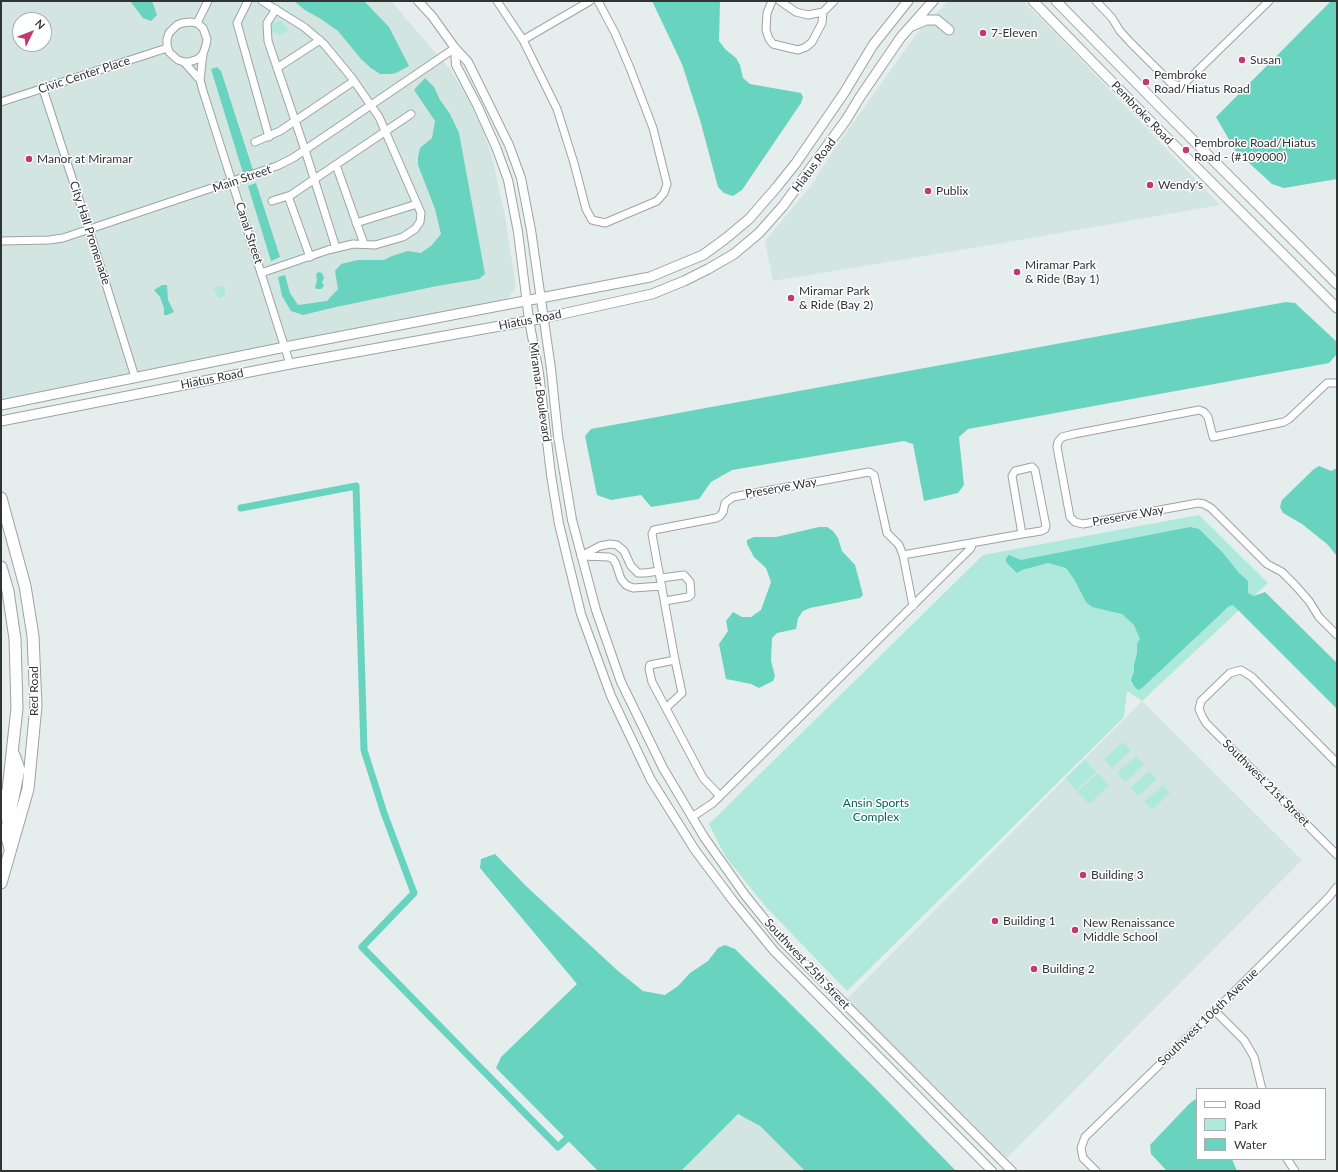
<!DOCTYPE html>
<style>
body{margin:0}
#map{position:relative;width:1338px;height:1172px;overflow:hidden;background:#e5eeec;font-family:Lato,sans-serif}
canvas{display:block}
.frame{position:absolute;inset:0;border:2px solid #303433;pointer-events:none}
.legend{position:absolute;left:1196px;top:1088px;width:130px;height:72px;box-sizing:border-box;background:#fff;border:1px solid #acaead;margin:0;padding:5px 7px;list-style:none;font-size:12px;color:#303433}
.legend li{display:flex;align-items:center;gap:8px;height:20px}
.legend b{width:20px;border:1px solid #acaead}
.north{position:absolute;left:12px;top:12px;width:40px;height:40px;box-sizing:border-box;background:#fff;border:1px solid #acaead;border-radius:50%;rotate:47deg;font-size:11px;font-weight:700;line-height:16px;text-align:center;color:#303433}
.north::after{content:'';display:block;margin:auto;width:14px;height:18px;background:#c23871;clip-path:polygon(50% 0,100% 100%,50% 72%,0 100%)}
</style>
<div id="map">
<canvas width="1338" height="1172"></canvas>
<div class="frame"></div>
<ul class="legend">
<li><b style="height:5px;background:#fff"></b>Road</li>
<li><b style="height:11px;background:#aee9dc"></b>Park</li>
<li><b style="height:11px;background:#68d3bf"></b>Water</li>
</ul>
<div class="north">N</div>
</div>
<script>
const ctx = document.querySelector('canvas').getContext('2d');
ctx.lineJoin = 'round';
function fillPath(path, color) { ctx.fillStyle = color; ctx.fill(path, 'evenodd'); }
const poly = rows => new Path2D(rows.map(r => 'M' + r).join(''));
function trace(path, color, width, dash) { ctx.strokeStyle = color; ctx.lineWidth = width; ctx.lineCap = dash ? 'butt' : 'round'; ctx.setLineDash(dash || []); ctx.stroke(path); }
function drawText(font, color, halo, rows, align = 'center') {
  ctx.font = font + ' Lato,sans-serif'; ctx.lineWidth = 3; ctx.setLineDash([]); ctx.textBaseline = 'middle'; ctx.strokeStyle = halo; ctx.fillStyle = color; for (const [text, x, y, turn = 0] of rows) {
    ctx.save(); ctx.translate(x, y); ctx.rotate((+turn || 0) * Math.PI / 180); ctx.textAlign = isNaN(turn) ? turn : align; if (halo) ctx.strokeText(text, 0, 0); ctx.fillText(text, 0, 0); ctx.restore();
  }
}
const built = poly([
 [1,1,391,1,449,68,467,97,483,130,492,157,505,216,516,287,507,300,1,400],
 [20,20,44,20,44,44,20,44],
 [948,1,1023,1,1060,38,1220,205,991,245,773,281,765,241,810,187,833,151,917,33],
 [1142,701,1302,860,1007,1158,847,999],
 [738,1114,759,1126,805,1171,681,1171]
]);
const green = poly([
 [281,21,289,30,279,36,278,33,273,33,272,29,272,23],
 [220,286,225,287,225,296,219,298,213,290,217,287],
 [1199,515,1268,583,1142,701,1127,691,1124,717,847,991,766,907,725,856,709,824,983,555],
 [1123,742,1131,750,1112,768,1104,759],
 [1136,756,1144,765,1125,782,1117,773],
 [1085,760,1096,772,1076,790,1065,778],
 [1149,771,1157,779,1138,796,1131,787],
 [1098,773,1109,785,1089,804,1077,792],
 [1163,785,1170,793,1152,810,1144,802]
]);
const water = poly([
 [130,1,152,1,157,15,151,21,143,18],
 [294,1,364,1,389,27,409,66,398,72,392,74,380,74,371,68,361,59,338,31,321,19,305,10],
 [652,1,720,1,719,41,725,49,736,58,740,65,743,78,750,84,801,93,803,97,801,103,742,190,733,196,724,193,718,187,700,120,682,64],
 [1331,1,1337,1,1337,179,1284,188,1272,184,1235,150,1216,117],
 [217,67,221,71,253,170,243,173,211,69],
 [425,78,434,87,440,100,450,114,459,133,485,274,479,279,437,286,336,307,303,315,291,311,282,296,278,277,285,275,290,293,298,305,327,301,338,289,335,271,341,264,358,260,384,260,392,256,408,251,421,253,432,245,441,234,435,209,418,165,418,157,420,148,432,138,435,121,414,90],
 [256,183,280,257,271,261,248,186],
 [319,272,322,273,324,278,322,282,324,286,321,289,317,289,315,288,317,280,316,274],
 [162,285,167,285,168,300,174,312,167,315,164,315,164,308,160,297,154,290],
 [1286,302,1295,303,1337,342,1337,354,1329,363,968,429,959,437,964,485,958,493,924,501,913,444,904,441,732,470,711,482,699,499,651,507,641,495,611,500,597,495,585,436,591,429],
 [1319,466,1331,471,1337,468,1337,556,1327,544,1302,524,1283,513,1280,507,1282,500,1314,469],
 [819,527,827,527,833,531,838,538,842,551,855,565,863,595,860,598,810,608,803,611,798,618,796,629,777,633,772,638,771,661,775,676,773,681,759,688,751,684,726,679,719,644,728,631,726,621,733,612,742,617,751,617,761,610,771,582,766,568,754,557,747,544,747,540,754,537,776,537],
 [1190,527,1199,529,1223,553,1239,573,1248,581,1248,593,1254,596,1265,592,1337,663,1337,709,1233,605,1229,606,1142,688,1138,690,1134,686,1131,680,1134,672,1134,665,1137,653,1137,644,1140,639,1134,625,1122,614,1092,607,1086,602,1074,579,1066,568,1048,563,1022,570,1017,573,1006,562,1006,558,1009,555,1021,560],
 [495,854,526,886,618,971,643,991,665,995,678,986,690,973,708,961,718,948,725,945,735,949,874,1087,956,1171,805,1171,760,1126,738,1114,681,1171,598,1171,496,1068,501,1057,577,984,480,868,481,859],
 [1197,1098,1197,1159,1232,1159,1237,1171,1167,1171,1151,1154,1150,1145,1189,1104]
]);
const canal = poly([
 [241,508,356,486,364,750,384,813,414,893,362,947,558,1147,573,1133]
]);
const minor = poly([
 [248,1,237,23,269,137],
 [497,1,523,40,557,109,574,163,586,209,592,220,605,223,657,201,664,193,667,184,653,128,630,68,615,33,598,1],
 [772,1,767,13,766,30,769,39,773,44,798,50,806,47,812,42,822,23,823,12],
 [780,1,796,12,808,15,823,12,834,1],
 [1096,1,1112,18,1120,31,1131,43,1171,83,1180,86,1189,79,1269,1],
 [276,9,267,23,268,41,305,150,336,248],
 [190,22,197,23,203,28,207,39,206,45,203,54,198,59,189,62,184,62,178,60,169,52,167,45,167,39,169,33,177,25,182,23,190,22],
 [197,23,208,1],
 [523,40,590,1],
 [203,54,200,80,203,91,290,364],
 [184,62,200,80],
 [277,68,320,40],
 [43,89,89,230,135,377],
 [1,102,167,48],
 [255,142,280,131,354,81],
 [336,165,364,244],
 [288,196,310,257],
 [272,201,291,195,411,114],
 [356,223,417,204],
 [1,241,49,240,63,238,277,166,293,158,455,48],
 [261,273,328,250,353,244,375,245,403,237,415,229,420,222,421,213,379,117,352,78,324,44,304,27,262,1],
 [1337,383,1327,383,1289,419,1284,422,1213,437,1208,417,1204,412,1199,410,1074,434,1062,437,1058,442,1057,447,1070,517,1075,522,1083,524,1198,503,1204,504,1211,508,1267,564,1282,572,1295,585,1309,601,1319,617,1337,635],
 [1032,467,1035,470,1046,526,1045,529,1041,531,1022,534,1012,476,1015,471,1032,467],
 [903,555,1022,534],
 [581,556,609,557,613,559,616,564,621,579,626,585,633,588,662,586],
 [581,556,600,546,610,544,617,545,624,551,631,566,638,573,645,573,659,571],
 [661,578,684,575,690,582,691,595,688,597,665,601],
 [666,708,682,693,675,660],
 [1337,763,1252,677,1241,670,1230,673,1201,701,1199,709,1202,716,1206,723,1337,855],
 [720,796,703,778,652,682,649,669,650,665,675,660,652,534,654,530,716,518,720,516,723,512,725,503,733,497,869,472,874,475,887,533,899,545,903,555,913,606],
 [692,817,713,803,720,796,971,548,972,544],
 [1215,1011,1244,1040,1254,1057,1262,1089],
 [1287,1159,1295,1171],
 [1096,1171,1083,1158,1081,1148,1085,1137,1222,1004,1328,898,1337,887]
]);
const tertiary = poly([
 [418,1,432,16,455,48,468,62,509,145,521,178,531,230,551,369,558,436,572,520,596,610,621,682,663,768,704,837,745,895,782,941,1012,1171],
 [455,48,456,65,477,105,496,147,508,180,518,232,529,320,539,373,551,475,559,524,581,614,611,696,651,780,695,850,734,902,774,951,992,1171]
]);
const secondary = poly([
 [1033,1,1153,124,1337,308],
 [1056,1,1166,113,1337,284],
 [912,26,926,20,937,20,949,30],
 [1,405,285,347,650,277,703,255,725,239,749,219,776,188,796,163,844,93,873,45,908,1],
 [1,421,290,364,544,318,652,294,684,281,708,269,734,254,759,233,783,206,846,120,860,97,901,37,933,1]
]);
const trunk = poly([
 [1,498,25,586,33,636,36,706,28,789,1,883],
 [1,567,8,591,15,639,17,708,8,790,1,816],
 [10,849,6,833,19,769,14,755]
]);
const markers = [
 [983,33,4,"#c23871"],
 [1242,60,4,"#c23871"],
 [1146,82,4,"#c23871"],
 [1186,150,4,"#c23871"],
 [29,159,4,"#c23871"],
 [1150,185,4,"#c23871"],
 [928,191,4,"#c23871"],
 [1017,272,4,"#c23871"],
 [791,298,4,"#c23871"],
 [1083,875,4,"#c23871"],
 [995,921,4,"#c23871"],
 [1075,930,4,"#c23871"],
 [1034,969,4,"#c23871"]
];
const poiNames = [
 ["7-Eleven",991,33],
 ["Susan",1250,60],
 ["Pembroke",1154,75],
 ["Road/Hiatus Road",1154,89],
 ["Pembroke Road/Hiatus",1194,143],
 ["Road - (#109000)",1194,157],
 ["Manor at Miramar",37,159],
 ["Wendy's",1158,185],
 ["Publix",936,191],
 ["Miramar Park",1025,265],
 ["& Ride (Bay 1)",1025,279],
 ["Miramar Park",799,291],
 ["& Ride (Bay 2)",799,305],
 ["Building 3",1091,875],
 ["Building 1",1003,921],
 ["New Renaissance",1083,923],
 ["Middle School",1083,937],
 ["Building 2",1042,969]
];
const streetNames = [
 ["Civic Center Place",84,75,-18],
 ["Pembroke Road",1142,113,46],
 ["Hiatus Road",814,165,-53],
 ["Main Street",242,179,-19],
 ["City Hall Promenade",90,233,72],
 ["Canal Street",249,233,72],
 ["Hiatus Road",530,320,-11],
 ["Hiatus Road",212,379,-11],
 ["Miramar Boulevard",540,392,82],
 ["Preserve Way",781,488,-10],
 ["Preserve Way",1128,516,-10],
 ["Red Road",34,691,-90],
 ["Southwest 21st Street",1266,783,45],
 ["Southwest 25th Street",807,964,47],
 ["Southwest 106th Avenue",1208,1017,-44]
];
const parkNames = [
 ["Ansin Sports",876,803],
 ["Complex",876,817]
];
fillPath(built, '#d3e5e0');
fillPath(green, '#aee9dc');
fillPath(water, '#68d3bf');
trace(canal, '#68d3bf', 7);
trace(minor, '#9ca4a2', 9);
trace(tertiary, '#9ca4a2', 10);
trace(secondary, '#9ca4a2', 11);
trace(trunk, '#9ca4a2', 13);
trace(minor, '#fff', 7);
trace(tertiary, '#fff', 8);
trace(secondary, '#fff', 9);
trace(trunk, '#fff', 11);
for (const [x, y, r, color] of markers) { const dot = new Path2D(); dot.arc(x, y, r, 0, 2 * Math.PI); ctx.fillStyle = color; ctx.fill(dot); trace(dot, '#fff', 1.5); }
drawText('12px', '#303433', '#fff', poiNames, 'left');
drawText('12px', '#303433', '#fff', streetNames);
drawText('12px', '#016255', '#fff', parkNames);
</script>
